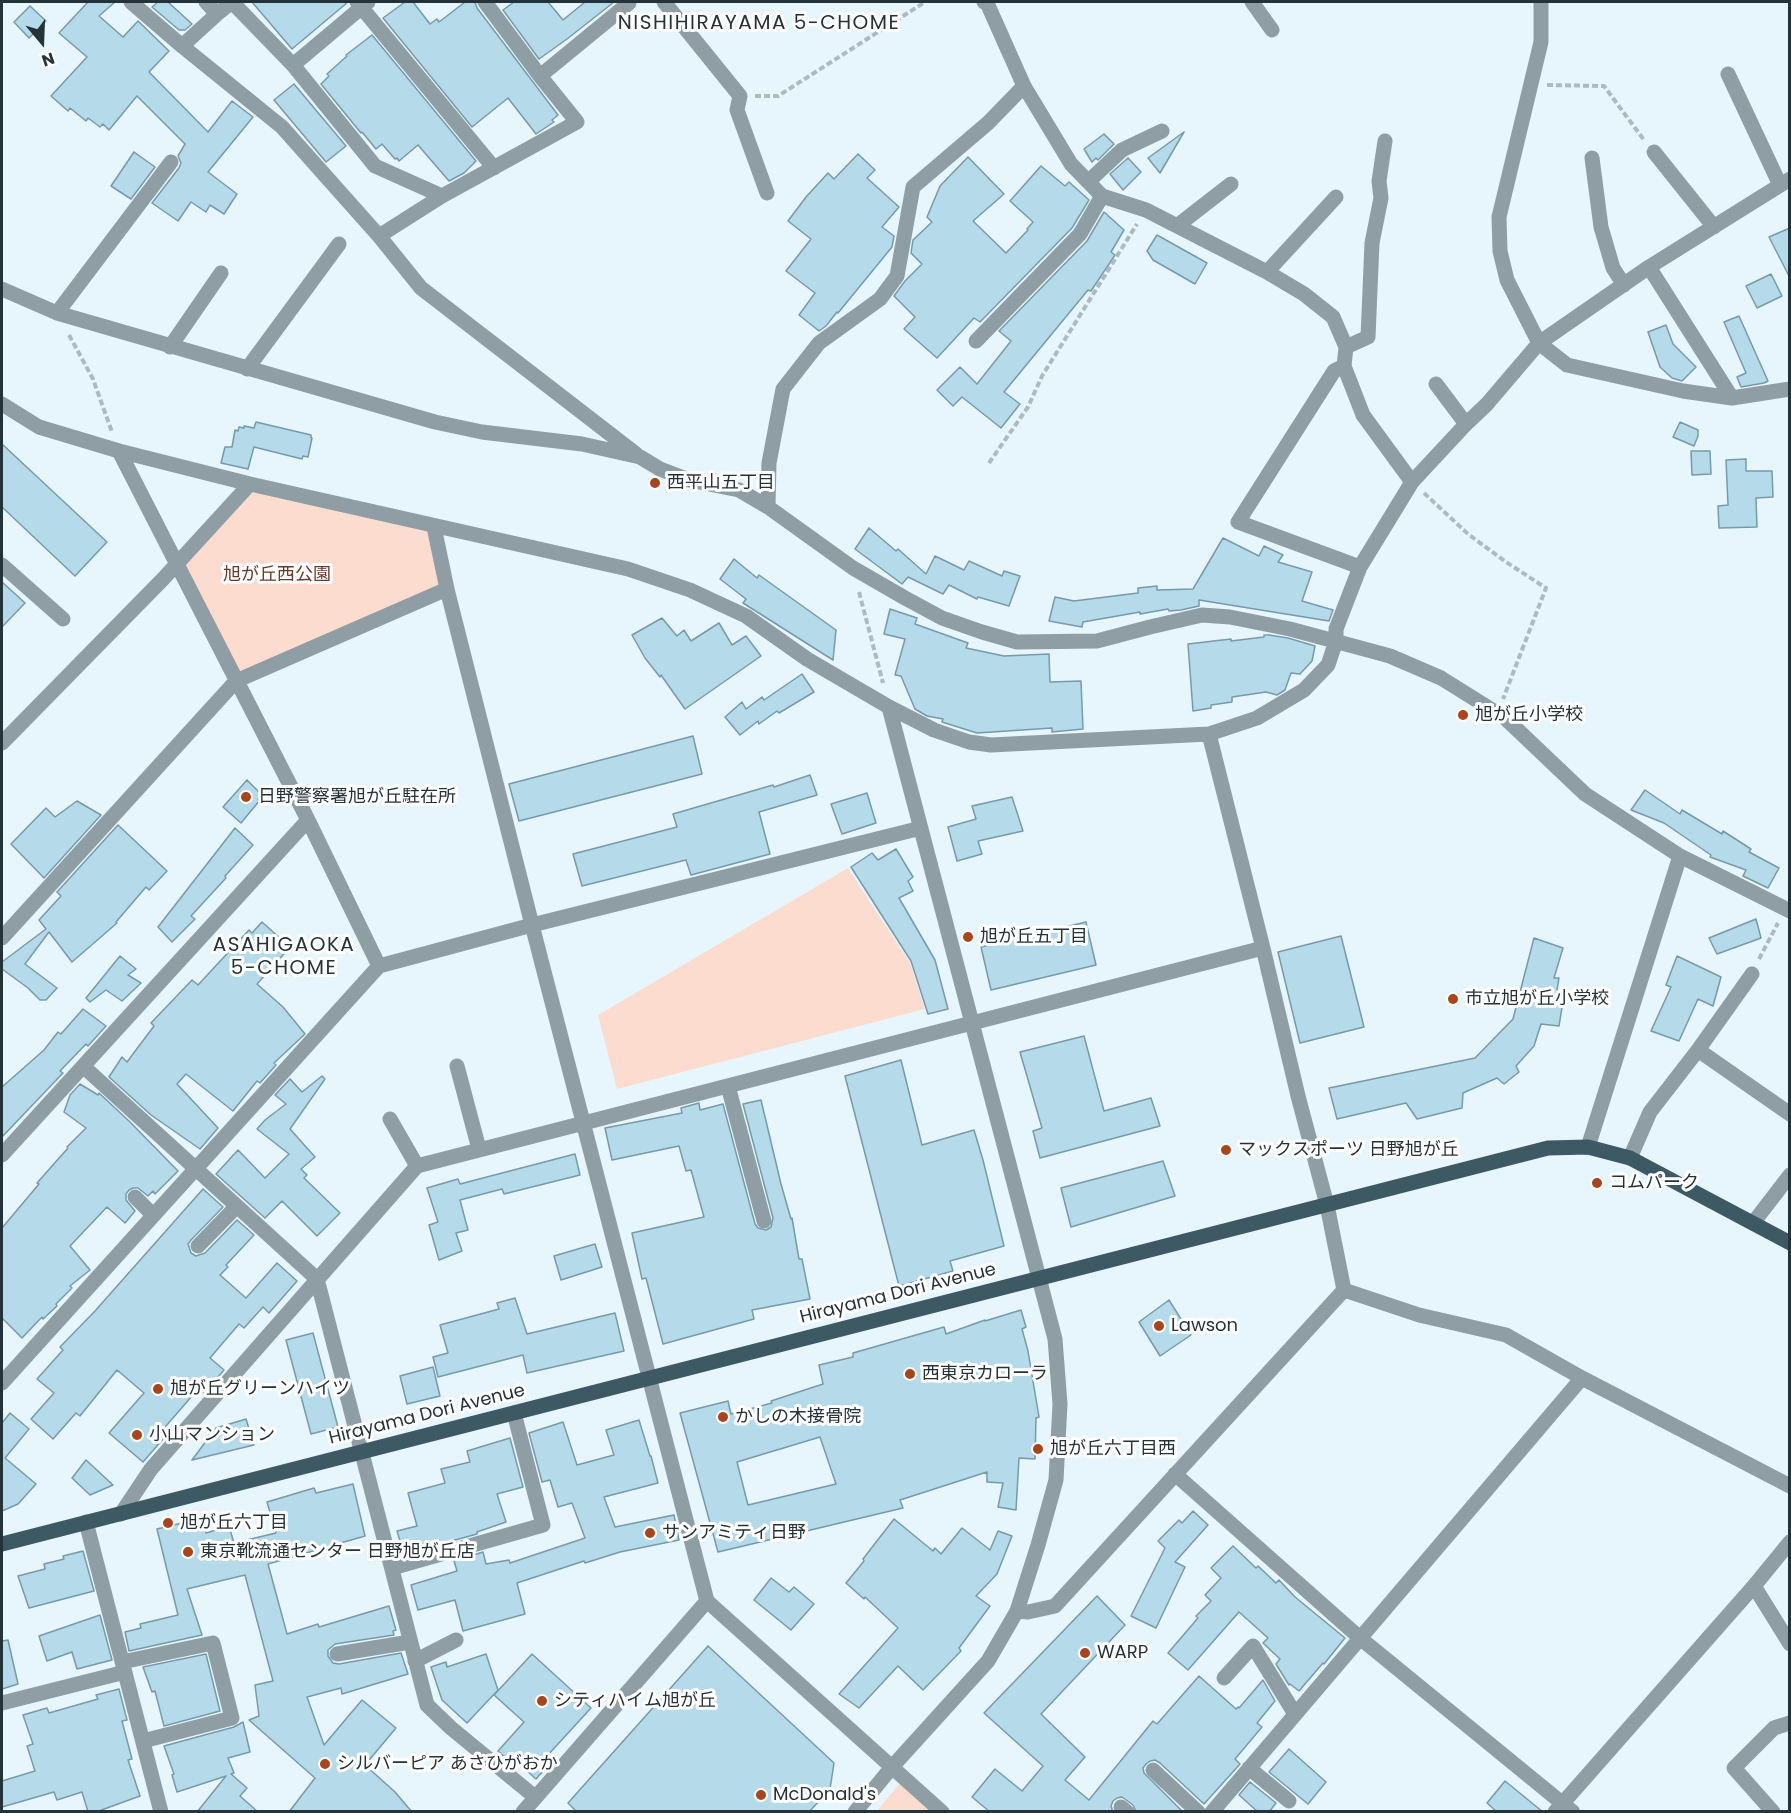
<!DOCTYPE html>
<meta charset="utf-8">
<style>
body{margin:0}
#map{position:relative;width:1791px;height:1813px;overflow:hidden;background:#e7f6fc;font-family:Poppins,sans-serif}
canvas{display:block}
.frame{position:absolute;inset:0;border:3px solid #243339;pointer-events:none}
.north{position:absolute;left:12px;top:12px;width:60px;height:60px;-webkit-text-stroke:4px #fff;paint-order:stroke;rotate:161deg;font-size:16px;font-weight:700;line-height:24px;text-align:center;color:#243339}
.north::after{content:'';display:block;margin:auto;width:21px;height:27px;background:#243339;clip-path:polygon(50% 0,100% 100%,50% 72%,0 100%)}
</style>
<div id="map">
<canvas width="1791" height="1813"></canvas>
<div class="frame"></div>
<div class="north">N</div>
</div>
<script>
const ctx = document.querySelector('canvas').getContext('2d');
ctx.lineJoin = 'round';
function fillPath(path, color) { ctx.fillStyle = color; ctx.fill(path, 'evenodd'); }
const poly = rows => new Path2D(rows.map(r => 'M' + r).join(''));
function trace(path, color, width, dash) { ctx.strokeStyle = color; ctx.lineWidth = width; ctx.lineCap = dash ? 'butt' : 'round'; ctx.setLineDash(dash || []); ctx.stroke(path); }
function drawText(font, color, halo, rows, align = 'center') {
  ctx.font = font + ' Poppins,"Noto Sans JP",sans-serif'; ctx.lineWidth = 6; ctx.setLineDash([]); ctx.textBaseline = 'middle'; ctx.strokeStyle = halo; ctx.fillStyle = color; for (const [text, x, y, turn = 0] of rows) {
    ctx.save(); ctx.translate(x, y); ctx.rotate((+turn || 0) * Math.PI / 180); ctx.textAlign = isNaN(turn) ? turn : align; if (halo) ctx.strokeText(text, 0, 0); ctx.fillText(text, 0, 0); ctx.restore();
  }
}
const green = poly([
 [250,484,434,527,447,589,236,681,177,564],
 [848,868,910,963,925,1009,617,1089,598,1015],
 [901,1782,931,1812,876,1812]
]);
const building = poly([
 [88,2,115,2,99,16,123,37,138,21,169,51,149,72,208,132,232,101,253,117,208,172,237,194,224,214,210,205,206,212,191,202,178,221,152,203,179,168,181,163,178,156,185,144,137,96,109,130,103,124,100,127,88,118,86,121,70,108,68,111,51,96,87,57,59,33,88,2],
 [158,2,168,2,192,24,185,30,179,30,152,7,158,2],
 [252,2,348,2,292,49,252,2],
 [405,2,413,2,430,24,437,19,439,22,465,2,475,2,477,8,558,115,552,120,554,122,536,134,508,98,472,127,383,18,405,2],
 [514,2,548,2,563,20,585,2,614,2,567,39,539,59,503,10,514,2],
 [30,6,46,21,29,38,14,22,30,6],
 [372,35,476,161,464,173,449,181,418,145,399,161,397,158,395,159,382,144,376,149,362,132,361,133,321,84,329,76,327,74,347,56,346,55,372,35],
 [294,84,346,146,326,162,274,100,294,84],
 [1184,132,1160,173,1148,158,1184,132],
 [1104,134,1114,144,1098,160,1096,158,1092,162,1084,149,1104,134],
 [134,152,155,167,131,199,111,186,134,152],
 [858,154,875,170,867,178,899,207,882,227,894,236,892,247,838,313,837,312,826,326,819,331,799,315,815,293,786,271,811,239,788,221,806,197,828,173,834,179,858,154],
 [968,157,1004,194,973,221,1006,253,1028,230,1027,229,1033,222,1010,201,1041,166,1065,186,1069,182,1089,200,1072,228,980,322,974,318,937,358,904,329,915,317,894,296,905,281,922,264,911,253,913,240,932,222,927,217,940,186,968,157],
 [1128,158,1141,172,1123,190,1110,174,1128,158],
 [1104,212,1124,230,1111,252,1115,255,1091,291,1088,290,1004,392,1020,404,1001,428,962,397,953,406,937,390,960,367,977,384,1011,341,999,331,1087,241,1104,212],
 [1790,228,1790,278,1769,237,1790,228],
 [1157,235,1207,263,1195,284,1153,260,1147,251,1157,235],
 [1771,274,1782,296,1757,308,1746,286,1771,274],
 [1739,316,1768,381,1764,383,1741,387,1737,377,1746,373,1724,322,1739,316],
 [1666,325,1673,344,1696,367,1682,381,1672,378,1660,367,1648,332,1666,325],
 [256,422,311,435,311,438,312,438,308,457,303,456,302,459,254,447,248,469,221,463,225,447,232,447,235,430,238,431,239,427,244,428,244,426,254,428,256,422],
 [1680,422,1698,430,1698,436,1694,446,1673,437,1680,422],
 [2,444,107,542,75,576,2,507,2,444],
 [1691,451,1710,451,1711,474,1692,475,1691,451],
 [1746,459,1746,471,1772,471,1773,497,1756,498,1757,527,1719,528,1718,506,1728,505,1726,460,1746,459],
 [869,528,896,551,898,549,926,574,935,556,964,570,969,561,1002,576,1004,571,1020,576,1009,606,978,597,977,599,949,585,943,594,908,577,902,584,855,549,869,528],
 [1223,538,1259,556,1264,546,1283,555,1278,562,1312,572,1302,601,1333,610,1329,621,1199,600,1199,606,1181,610,1169,611,1168,609,1140,614,1140,612,1083,622,1082,627,1049,621,1055,597,1074,601,1138,593,1138,588,1157,586,1157,590,1193,589,1223,538],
 [734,559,757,578,759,575,836,630,833,660,743,603,746,599,720,579,734,559],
 [2,582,25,603,2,627,2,582],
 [890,609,917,618,915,624,968,643,966,648,1004,656,1049,654,1050,682,1081,681,1083,729,1052,732,1052,728,977,733,942,722,943,719,927,716,915,709,901,676,895,675,905,639,884,634,890,609],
 [662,618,677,636,684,630,691,641,719,623,732,645,746,636,761,656,685,709,661,675,660,677,645,658,632,635,662,618],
 [1264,635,1269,635,1288,638,1315,646,1312,661,1300,674,1291,673,1285,690,1277,695,1266,692,1232,697,1232,702,1211,705,1211,708,1193,711,1188,644,1231,639,1231,641,1264,637,1264,635],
 [802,674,814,692,779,713,777,711,759,724,758,721,740,735,725,717,742,702,746,709,762,697,764,700,802,674],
 [693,736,702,774,519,821,509,784,693,736],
 [810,775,817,795,759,812,770,854,691,875,686,860,582,886,573,854,677,827,673,814,773,785,774,787,810,775],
 [247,780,262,795,258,799,260,800,241,823,223,807,247,780],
 [1645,790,1680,814,1682,810,1722,834,1723,831,1751,849,1749,852,1779,868,1768,888,1743,876,1746,870,1710,857,1711,855,1664,823,1631,810,1645,790],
 [867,793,876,823,842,834,831,804,867,793],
 [1012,797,1023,831,978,841,982,854,957,861,948,827,976,819,972,806,1012,797],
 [77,801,101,815,44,878,11,844,46,808,55,817,77,801],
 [118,825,167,871,149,890,146,887,116,922,117,923,72,962,49,932,25,964,57,988,46,1000,40,1000,28,988,2,969,2,962,46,929,39,920,61,896,57,892,118,825],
 [235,828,253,845,225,876,226,878,191,916,195,919,172,942,158,927,235,828],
 [896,849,913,877,908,881,913,891,899,898,935,960,948,1009,928,1014,911,961,851,867,872,853,878,860,896,849],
 [1756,919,1761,938,1717,954,1709,938,1756,919],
 [262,922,290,947,257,984,283,1007,305,1034,274,1063,276,1065,260,1083,257,1081,233,1111,186,1074,177,1084,218,1128,200,1149,151,1115,109,1077,122,1057,127,1062,154,1026,151,1023,192,980,198,985,249,930,252,933,262,922],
 [1086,922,1096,965,991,990,981,947,1086,922],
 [1341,936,1364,1027,1300,1043,1278,952,1341,936],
 [1534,938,1563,948,1554,978,1559,978,1557,990,1564,995,1559,1026,1541,1024,1534,1046,1516,1066,1519,1072,1504,1084,1497,1078,1463,1093,1462,1108,1417,1119,1406,1103,1337,1119,1329,1088,1475,1058,1513,1019,1534,938],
 [120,956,136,969,128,975,141,983,122,1001,106,990,90,1002,86,998,120,956],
 [1677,956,1721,977,1713,1006,1698,999,1679,1041,1651,1031,1671,987,1666,985,1677,956],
 [83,1009,106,1026,88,1046,86,1044,60,1071,63,1073,2,1137,2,1087,44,1050,58,1032,61,1034,83,1009],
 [1084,1036,1104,1111,1151,1098,1160,1126,1040,1158,1033,1131,1042,1128,1020,1052,1084,1036],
 [901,1060,922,1145,974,1130,983,1160,1004,1246,950,1261,953,1271,899,1286,845,1076,901,1060],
 [322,1076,325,1079,290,1129,315,1157,301,1169,307,1175,304,1178,340,1213,317,1236,282,1201,265,1218,216,1174,238,1150,265,1178,289,1154,257,1129,265,1120,286,1104,275,1095,290,1079,302,1092,322,1076],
 [80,1084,98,1095,99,1093,129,1121,178,1171,155,1194,153,1191,148,1196,138,1188,133,1188,129,1190,126,1194,126,1200,135,1211,125,1223,107,1207,70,1246,90,1270,70,1286,72,1288,56,1304,57,1306,43,1319,42,1317,22,1338,2,1318,2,1228,39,1184,37,1183,68,1148,67,1147,86,1128,64,1112,70,1095,80,1084],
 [761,1100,781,1184,791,1219,792,1218,799,1259,802,1259,810,1299,752,1310,754,1319,663,1344,646,1278,642,1279,632,1233,704,1217,691,1170,686,1171,679,1146,612,1160,605,1128,682,1113,681,1108,699,1103,700,1110,723,1104,755,1224,758,1228,766,1230,771,1227,773,1218,743,1104,761,1100],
 [575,1154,580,1175,504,1194,502,1189,460,1200,468,1230,456,1233,462,1251,439,1260,429,1225,438,1222,427,1188,458,1179,460,1184,575,1154],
 [1163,1161,1175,1196,1071,1227,1061,1188,1163,1161],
 [203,1189,223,1207,191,1240,188,1244,191,1253,196,1256,205,1253,237,1220,254,1235,226,1265,228,1267,220,1275,246,1298,277,1263,297,1281,269,1313,263,1307,244,1328,239,1324,210,1358,224,1370,204,1393,199,1388,159,1434,164,1438,143,1462,109,1433,144,1393,117,1370,80,1416,76,1413,53,1439,31,1419,54,1393,37,1379,63,1350,60,1347,95,1311,203,1189],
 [595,1244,602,1267,561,1280,554,1256,595,1244],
 [515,1298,527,1334,615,1313,624,1351,527,1373,523,1355,438,1377,433,1357,448,1353,440,1325,499,1309,497,1303,515,1298],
 [1169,1300,1191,1335,1160,1356,1139,1322,1169,1300],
 [1021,1310,1026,1327,1022,1329,1028,1351,1039,1417,1036,1418,1035,1459,1019,1458,1016,1510,998,1507,1003,1483,987,1482,987,1472,900,1500,903,1508,718,1552,680,1413,728,1401,731,1414,772,1403,771,1401,823,1384,819,1365,853,1357,853,1353,944,1327,946,1334,985,1320,985,1321,1021,1310],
 [820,1437,836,1484,748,1505,737,1462,820,1437],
 [313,1333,338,1427,311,1434,286,1340,313,1333],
 [433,1367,440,1396,407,1404,400,1376,433,1367],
 [10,1413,29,1429,5,1458,36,1484,18,1504,2,1511,2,1423,10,1413],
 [246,1419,254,1445,192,1460,216,1428,246,1419],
 [639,1420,650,1456,651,1456,658,1483,604,1497,615,1527,674,1515,679,1540,620,1552,585,1563,584,1561,517,1583,525,1614,463,1631,455,1600,418,1610,411,1585,457,1571,454,1561,483,1552,486,1564,509,1560,510,1563,585,1538,572,1503,558,1507,550,1480,542,1482,529,1433,563,1422,577,1465,614,1455,606,1430,639,1420],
 [510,1438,523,1487,497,1494,506,1522,477,1532,477,1534,404,1554,397,1531,417,1526,408,1493,445,1483,441,1469,470,1462,467,1451,510,1438],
 [86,1460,113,1485,90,1495,72,1478,86,1460],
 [353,1484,365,1536,268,1564,287,1634,318,1624,319,1627,389,1606,396,1630,393,1631,394,1635,335,1644,328,1650,328,1656,333,1663,339,1664,401,1653,408,1674,342,1694,341,1688,307,1697,324,1745,362,1700,396,1728,365,1765,395,1792,412,1812,289,1812,315,1778,249,1720,259,1716,255,1685,273,1681,245,1575,187,1589,202,1635,129,1651,125,1632,141,1628,140,1624,178,1615,157,1529,203,1518,206,1533,229,1526,234,1543,276,1533,267,1502,314,1488,316,1493,353,1484],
 [1193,1511,1208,1525,1175,1562,1185,1567,1156,1628,1131,1616,1165,1548,1158,1541,1179,1520,1182,1523,1193,1511],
 [894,1519,933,1551,935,1548,941,1554,962,1528,990,1550,998,1531,1012,1536,997,1574,976,1596,990,1606,959,1648,961,1651,923,1690,898,1666,859,1708,839,1694,898,1628,865,1597,864,1599,846,1583,864,1561,863,1559,894,1519],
 [1233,1546,1256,1568,1258,1566,1276,1583,1279,1580,1295,1597,1345,1638,1324,1664,1323,1663,1299,1691,1290,1684,1289,1685,1276,1664,1280,1659,1263,1643,1268,1638,1239,1612,1188,1670,1168,1653,1198,1618,1196,1616,1211,1601,1205,1595,1221,1578,1211,1568,1233,1546],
 [83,1551,94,1591,29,1608,18,1576,45,1569,44,1564,64,1559,63,1556,83,1551],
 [771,1578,789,1592,794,1587,814,1604,791,1630,754,1600,771,1578],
 [1097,1596,1125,1625,1041,1714,1085,1757,1065,1780,1089,1800,1153,1721,1157,1724,1199,1676,1236,1709,1238,1707,1239,1708,1263,1680,1275,1701,1257,1723,1262,1727,1235,1759,1240,1764,1204,1804,1160,1763,1155,1760,1150,1761,1146,1764,1143,1768,1144,1773,1183,1812,1136,1812,1133,1805,1122,1797,1117,1798,1113,1801,1111,1806,1113,1812,990,1812,972,1797,995,1769,1022,1791,1043,1766,984,1713,1097,1596],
 [100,1615,112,1660,77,1669,72,1652,47,1661,39,1636,100,1615],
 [8,1640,18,1684,2,1689,2,1641,8,1640],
 [708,1646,834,1763,830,1789,809,1812,577,1812,568,1803,708,1646],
 [206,1654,220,1711,164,1726,155,1691,152,1692,143,1667,206,1654],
 [486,1654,498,1690,467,1723,442,1700,431,1667,446,1662,447,1667,486,1654],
 [532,1654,591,1708,547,1756,552,1761,536,1779,516,1761,513,1764,498,1751,524,1722,494,1695,532,1654],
 [119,1689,127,1720,122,1721,132,1759,128,1760,140,1796,96,1812,88,1812,82,1792,57,1800,54,1792,2,1807,2,1781,35,1771,27,1746,33,1744,23,1715,47,1708,49,1713,98,1699,96,1695,119,1689],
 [243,1722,250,1752,228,1758,234,1773,231,1774,247,1788,240,1796,258,1812,197,1812,226,1776,177,1792,172,1775,174,1774,164,1746,234,1727,243,1722],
 [1289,1749,1326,1782,1308,1804,1269,1772,1289,1749],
 [1505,1781,1543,1812,1497,1812,1487,1803,1505,1781],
 [1250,1782,1276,1803,1269,1812,1258,1812,1239,1795,1250,1782]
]);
const path = poly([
 [1547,85,1604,86,1644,140],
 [755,96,778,96,925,2],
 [69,335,93,379,112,432],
 [989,463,1028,407,1042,376,1137,224],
 [1424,493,1468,534,1506,562,1546,588,1503,699],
 [859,592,883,683],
 [1759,959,1778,923]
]);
const minor = poly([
 [131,2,182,46,282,127,379,236,421,288,636,454],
 [206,2,217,14,232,2,293,65,375,166,442,196],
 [357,2,494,168],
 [664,2,740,96,737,110,767,193],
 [984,2,987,3,1024,86,1071,164,1102,196,1146,210,1267,272,1304,294,1333,317,1346,347,1344,366,1363,415,1412,482],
 [1252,2,1272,30],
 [1541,2,1541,42,1499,217,1500,251,1507,280,1539,343,1567,365,1683,391,1732,398,1790,389],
 [182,46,217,14],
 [293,65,368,2],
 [1728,74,1780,185],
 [540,76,629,3],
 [1654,152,1714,227],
 [1592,158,1601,227,1613,268,1624,285],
 [1089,181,1122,150,1162,131],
 [1177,226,1231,184],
 [379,236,442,196,577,122,540,76,485,2],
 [1649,267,1732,398],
 [1267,272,1336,197],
 [2,289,57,313,435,422,482,432,582,444,640,457,660,469,689,480,739,490,768,507,853,568,905,598,942,618,982,632,1017,642,1097,641,1150,627,1202,615,1230,617,1290,629,1390,656,1441,678,1505,718,1585,794,1680,856,1790,911],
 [57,313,171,162],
 [976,341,1080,234,1102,196],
 [170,347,221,273],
 [1346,347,1368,337,1372,243,1381,198,1379,181,1385,141],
 [1344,366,1334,371,1238,522,1360,567],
 [247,369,339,244],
 [1436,384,1466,424],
 [2,404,39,427,119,451,250,484,628,569,690,590,746,616,807,659,889,707,934,730,969,742,991,745,1209,734,1257,718,1304,690,1328,665,1336,641,1336,629,1360,567,1412,482,1466,424,1487,404,1539,343,1649,267,1790,179],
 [119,451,308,820,379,966],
 [768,507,769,463,783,389,819,343,880,299,897,276,913,187,988,123,1024,86],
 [434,527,447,589,532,925,707,1601,942,1812],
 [2,565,63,619],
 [1209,734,1263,948,1298,1096,1327,1205,1344,1290,1419,1315,1506,1335,1582,1378,1790,1486],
 [2,743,163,579,250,484],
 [2,938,236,681,447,589],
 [1698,1050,1790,1114],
 [457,1066,479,1149],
 [84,1067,317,1279,427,1705,451,1728,535,1797],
 [728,1086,764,1221],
 [390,1119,417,1166],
 [1588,1147,1680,856],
 [2,1155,308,820],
 [1630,1158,1650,1112,1698,1050,1752,974],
 [135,1197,153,1215],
 [1753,1223,1790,1175],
 [198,1246,236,1207],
 [2,1383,379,966,532,925,921,828],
 [1175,1474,1360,1638,1573,1812],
 [121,1514,151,1469,417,1166,1263,948],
 [86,1522,161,1812],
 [392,1568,543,1525,514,1413],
 [1754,1586,1790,1644],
 [1017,1611,1028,1612,1055,1606,1344,1290],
 [337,1654,410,1642],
 [415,1661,456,1640],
 [122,1662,213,1643,232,1718,143,1741],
 [1224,1678,1253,1646,1295,1714],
 [2,1703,125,1672],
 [1249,1768,1289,1801],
 [1153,1770,1198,1812],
 [1121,1807,1127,1812],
 [523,1812,707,1601],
 [855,1812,892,1767,988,1661,1017,1611,1038,1545,1056,1480,1060,1404,1055,1339,889,707],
 [1212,1812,1582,1378],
 [1555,1812,1754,1586,1790,1542],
 [1773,1812,1734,1768,1774,1728,1790,1723]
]);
const major = poly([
 [2,1544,1548,1148,1588,1147,1630,1158,1790,1243]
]);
const markers = [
 [655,483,6,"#aa441a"],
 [1463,715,6,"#aa441a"],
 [246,797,6,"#aa441a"],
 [968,937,6,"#aa441a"],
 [1453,999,6,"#aa441a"],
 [1226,1150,6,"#aa441a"],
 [1597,1183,6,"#aa441a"],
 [1159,1326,6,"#aa441a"],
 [910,1374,6,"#aa441a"],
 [158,1389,6,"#aa441a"],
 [723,1417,6,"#aa441a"],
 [137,1435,6,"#aa441a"],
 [1038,1449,6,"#aa441a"],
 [168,1523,6,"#aa441a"],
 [650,1533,6,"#aa441a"],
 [188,1552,6,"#aa441a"],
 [1085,1653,6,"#aa441a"],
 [542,1701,6,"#aa441a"],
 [325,1764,6,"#aa441a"],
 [761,1795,6,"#aa441a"]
];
const poiNames = [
 ["西平山五丁目",667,483],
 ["旭が丘小学校",1475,715],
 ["日野警察署旭が丘駐在所",258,797],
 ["旭が丘五丁目",980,937],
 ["市立旭が丘小学校",1465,999],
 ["マックスポーツ 日野旭が丘",1238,1150],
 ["コムパーク",1609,1183],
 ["Lawson",1171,1326],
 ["西東京カローラ",922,1374],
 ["旭が丘グリーンハイツ",170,1389],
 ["かしの木接骨院",735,1417],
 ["小山マンション",149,1435],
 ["旭が丘六丁目西",1050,1449],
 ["旭が丘六丁目",180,1523],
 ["サンアミティ日野",662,1533],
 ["東京靴流通センター 日野旭が丘店",200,1552],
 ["WARP",1097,1653],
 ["シティハイム旭が丘",554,1701],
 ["シルバーピア あさひがおか",337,1764],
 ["McDonald's",773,1795]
];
const parkNames = [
 ["旭が丘西公園",277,575]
];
const streetNames = [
 ["Hirayama Dori Avenue",898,1294,-14],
 ["Hirayama Dori Avenue",427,1415,-14]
];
const neighbourhoodNames = [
 ["NISHIHIRAYAMA 5-CHOME",759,24],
 ["ASAHIGAOKA",284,946],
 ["5-CHOME",284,969]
];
fillPath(green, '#fddcd0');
fillPath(building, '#b5dae9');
trace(building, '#779aa9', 1.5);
trace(path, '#acbbc1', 4, [6, 3]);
trace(minor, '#8f9ea5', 15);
trace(major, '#3d5964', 15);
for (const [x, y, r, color] of markers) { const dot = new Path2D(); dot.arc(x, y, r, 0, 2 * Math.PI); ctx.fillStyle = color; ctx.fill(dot); trace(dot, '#fff', 2); }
drawText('18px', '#243339', '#fff', poiNames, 'left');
drawText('18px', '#6b3927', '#fff', parkNames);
drawText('18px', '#243339', '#fff', streetNames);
ctx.letterSpacing = '1.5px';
drawText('20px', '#243339', '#fff', neighbourhoodNames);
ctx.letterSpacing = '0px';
</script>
